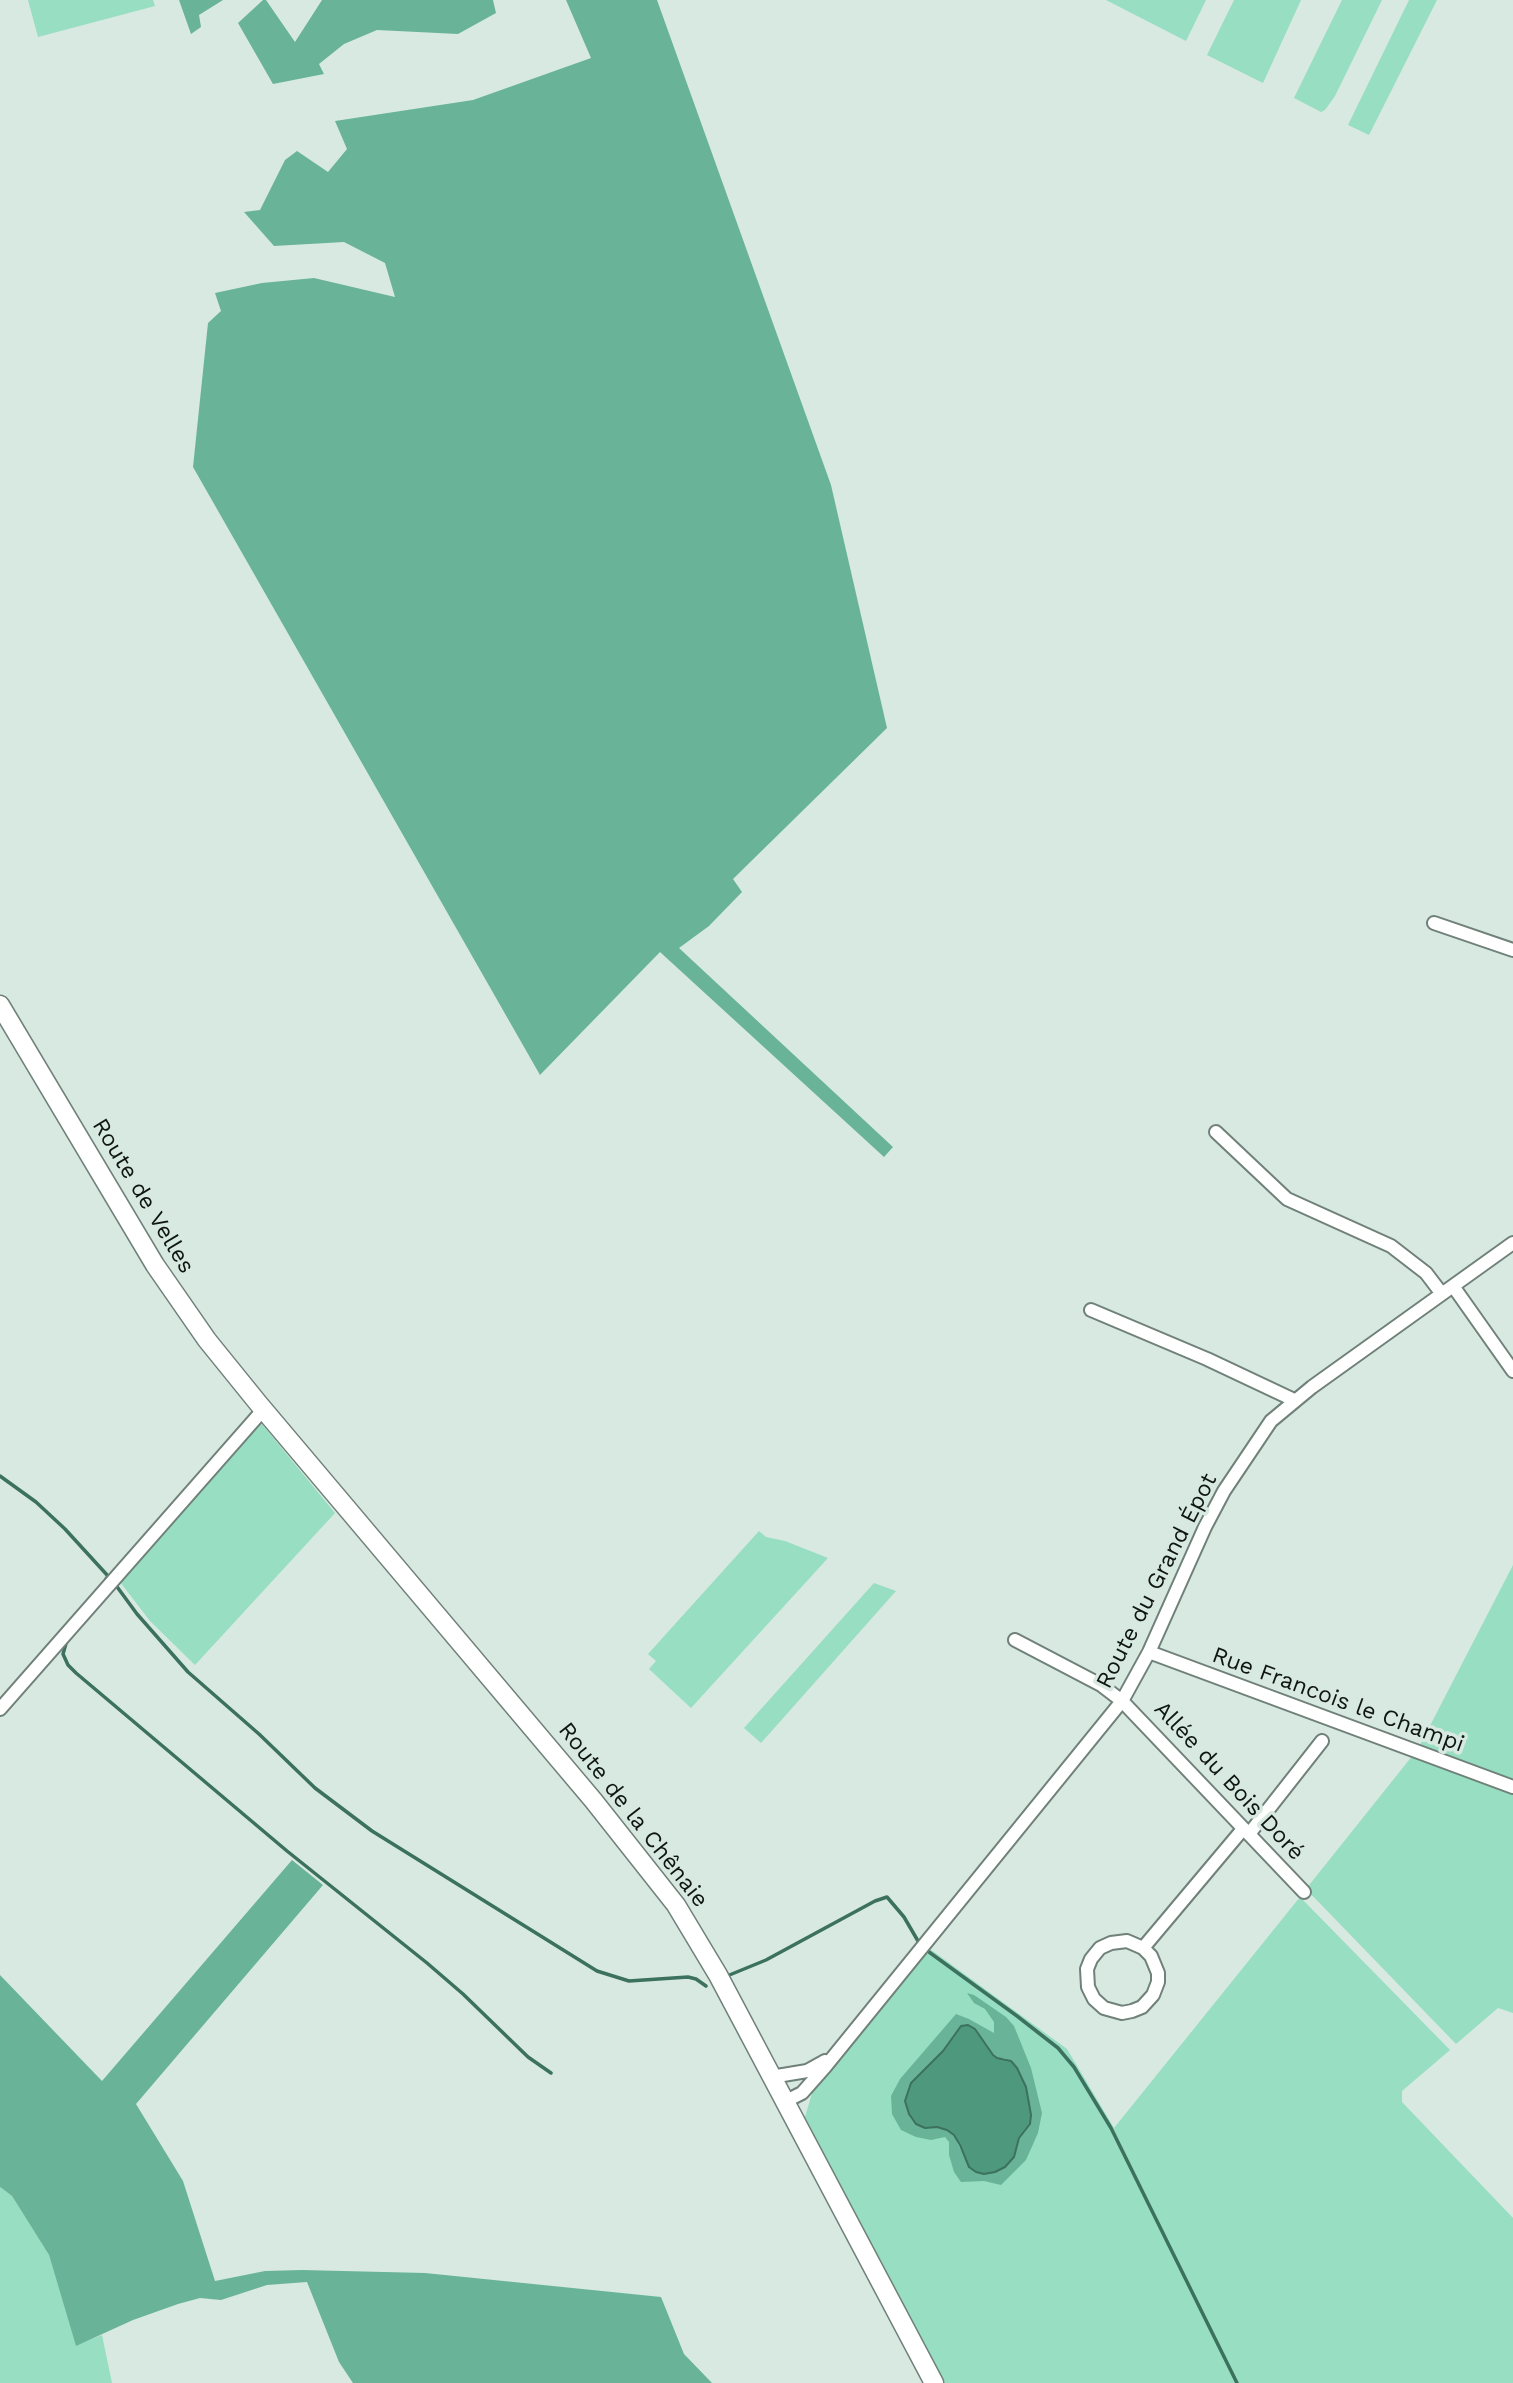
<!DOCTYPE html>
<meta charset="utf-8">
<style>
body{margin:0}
canvas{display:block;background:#d7e9e1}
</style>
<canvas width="1513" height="2383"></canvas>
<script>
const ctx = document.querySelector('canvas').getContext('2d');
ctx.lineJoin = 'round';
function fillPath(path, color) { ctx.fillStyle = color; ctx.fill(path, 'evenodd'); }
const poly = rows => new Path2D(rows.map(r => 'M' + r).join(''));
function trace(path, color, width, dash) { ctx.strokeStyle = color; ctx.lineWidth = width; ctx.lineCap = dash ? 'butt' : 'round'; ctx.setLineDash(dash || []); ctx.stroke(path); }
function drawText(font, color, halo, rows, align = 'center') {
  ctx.font = font + ' "Work Sans",sans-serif'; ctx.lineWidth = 7; ctx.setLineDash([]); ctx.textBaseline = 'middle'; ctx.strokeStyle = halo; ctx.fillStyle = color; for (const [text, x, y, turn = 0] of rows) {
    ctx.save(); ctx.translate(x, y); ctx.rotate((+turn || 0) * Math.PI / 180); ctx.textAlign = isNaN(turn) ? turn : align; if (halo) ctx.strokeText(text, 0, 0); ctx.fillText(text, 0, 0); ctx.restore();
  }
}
const green = poly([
 [28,0,153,0,155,6,38,37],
 [1106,0,1206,0,1186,41],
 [1234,0,1301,0,1263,83,1207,55],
 [1342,0,1382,0,1335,96,1325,110,1321,112,1294,98],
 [1409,0,1437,0,1369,135,1348,125],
 [257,1422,261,1423,335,1513,195,1665,150,1621,117,1578],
 [759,1531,766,1537,785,1541,828,1558,691,1708,649,1669,656,1661,648,1654],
 [1513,1565,1513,1784,1418,1749],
 [874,1583,896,1591,761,1743,744,1728],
 [1413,1755,1513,1794,1513,2013,1498,2008,1456,2044,1306,1889],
 [1300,1897,1450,2050,1402,2091,1402,2102,1513,2218,1513,2383,943,2383,924,2353,863,2239,805,2117,813,2090,930,1949,1067,2049,1114,2128],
 [0,2187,12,2196,49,2255,76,2345,102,2335,112,2383,0,2383]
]);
const forest = poly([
 [179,0,223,0,199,15,201,27,191,34],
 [263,0,266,0,295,42,322,0,493,0,496,13,458,34,377,30,344,44,319,64,324,74,273,84,238,23],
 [566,0,657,0,831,485,887,728,733,879,742,892,709,926,679,948,893,1147,884,1157,660,952,540,1075,193,467,208,323,221,311,215,293,262,283,314,278,395,297,385,263,344,242,274,246,244,212,260,210,285,160,297,151,328,172,347,149,335,121,473,100,591,58],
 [292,1860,323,1885,136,2104,183,2181,215,2281,265,2271,302,2270,425,2273,661,2297,684,2354,712,2383,353,2383,339,2362,307,2282,267,2285,221,2300,200,2298,178,2304,133,2320,76,2346,49,2255,12,2196,0,2187,0,1975,102,2081],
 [967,1993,974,1995,1006,2017,1014,2026,1031,2068,1042,2113,1038,2133,1026,2160,1001,2185,984,2181,961,2182,954,2172,949,2155,949,2142,945,2137,931,2140,916,2137,901,2130,892,2114,891,2096,900,2079,956,2014,969,2019,994,2033,994,2022,985,2009,974,2003],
 [968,2025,975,2029,993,2055,997,2059,1005,2058,1026,2087,1031,2115,1030,2124,1019,2138,1014,2157,964,2157,954,2135,946,2130,937,2127,925,2128,911,2083,943,2051,960,2027]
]);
const water = poly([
 [968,2025,975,2029,993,2055,997,2058,1011,2061,1017,2068,1026,2087,1031,2115,1030,2124,1019,2138,1014,2157,1005,2167,995,2172,984,2174,976,2172,969,2167,960,2145,954,2135,947,2130,937,2127,925,2128,916,2124,909,2114,905,2101,911,2083,943,2051,961,2026,968,2025]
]);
const stream = poly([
 [0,1476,36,1502,65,1529,108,1576,106,1579],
 [115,1584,137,1614,188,1672,259,1734,315,1788,372,1831,597,1971,629,1981,688,1977,696,1979,706,1986],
 [67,1640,63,1654,68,1665,76,1673,287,1851,427,1963,463,1994,528,2057,551,2073],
 [929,1952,1017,2016,1058,2048,1074,2067,1111,2128,1237,2383],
 [727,1976,766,1960,875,1901,887,1897,904,1917,918,1941]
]);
const minor = poly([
 [1434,923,1513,950],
 [1216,1132,1287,1199,1391,1246,1426,1273,1442,1294],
 [1453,1286,1513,1371],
 [1091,1310,1207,1359,1294,1400],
 [1015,1640,1101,1685,1122,1701,1304,1892],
 [1149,1652,1513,1787],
 [0,1709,263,1410],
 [1249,1834,1322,1741],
 [1143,1948,1151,1956,1158,1973,1158,1982,1153,1995,1142,2007,1132,2011,1122,2013,1104,2008,1094,1999,1088,1987,1087,1969,1091,1959,1100,1948,1111,1943,1127,1941,1143,1948,1243,1829],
 [771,2077,807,2071,825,2061],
 [784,2102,802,2093,825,2067,1122,1701,1149,1652,1205,1527,1224,1491,1271,1421,1312,1387,1513,1243]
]);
const secondary = poly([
 [0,1005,155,1265,207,1340,258,1403,593,1800,676,1905,718,1975,934,2383]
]);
const streetNames = [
 ["Route de Velles",143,1196,59],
 ["Route du Grand Épot",1157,1581,-63],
 ["Rue Francois le Champi",1338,1700,20],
 ["Allée du Bois Doré",1229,1781,47],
 ["Route de la Chênaie",633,1815,52]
];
fillPath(green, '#97dec2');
fillPath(forest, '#69b498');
fillPath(water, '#4e997e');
trace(water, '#3b715e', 2);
trace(stream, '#3b715e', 3.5);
trace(minor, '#70817a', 16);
trace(secondary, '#70817a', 21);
trace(minor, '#fff', 12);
trace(secondary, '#fff', 18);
drawText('23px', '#0f1512', '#d7e9e1', streetNames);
</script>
